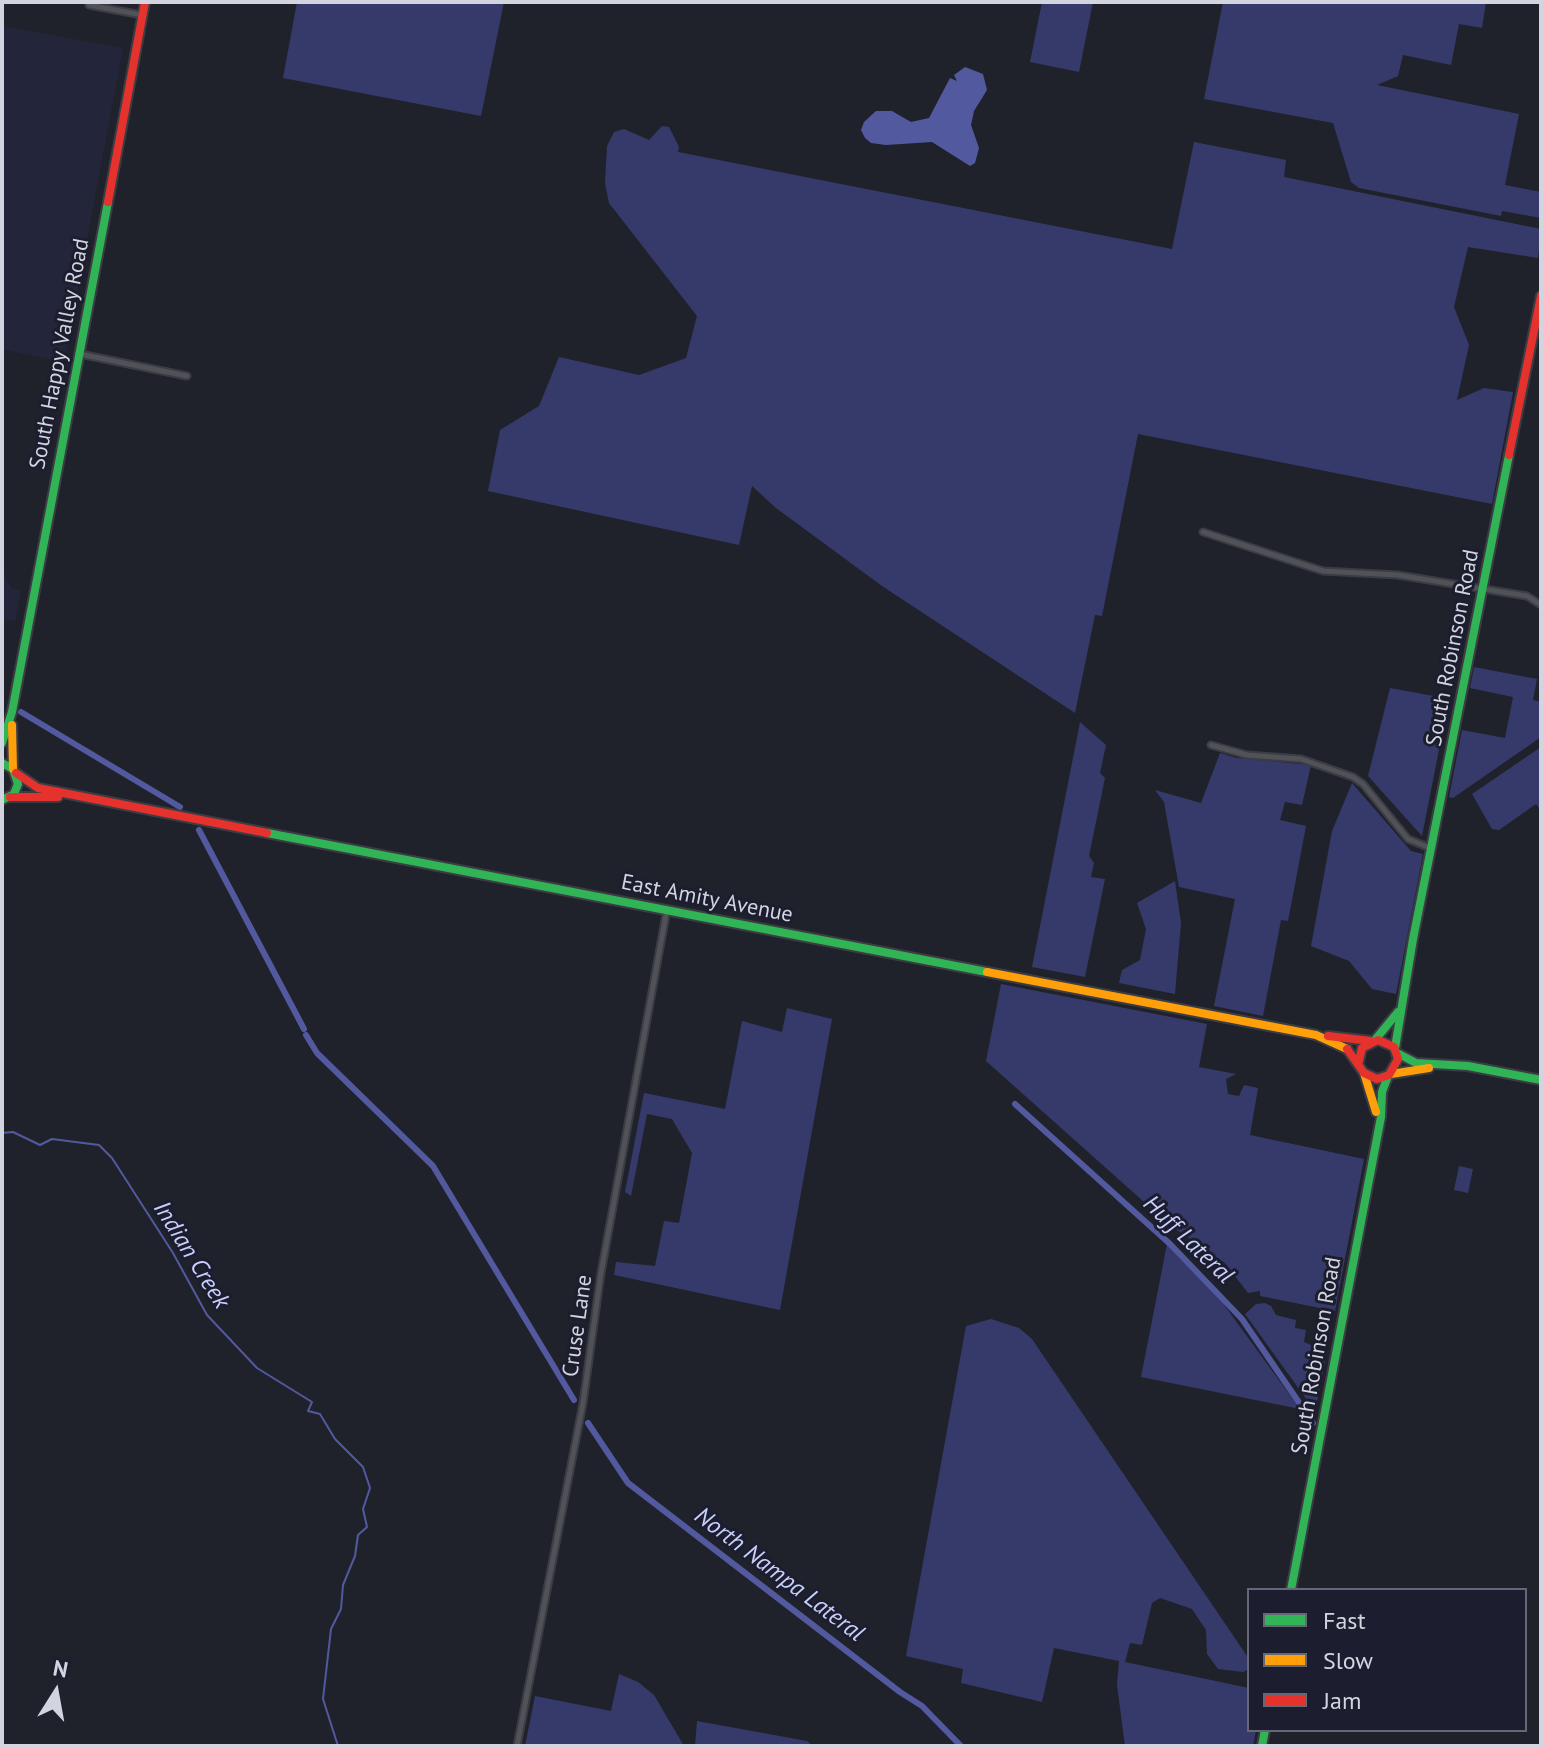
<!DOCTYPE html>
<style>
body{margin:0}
#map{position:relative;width:1543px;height:1748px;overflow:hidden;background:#20222b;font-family:"PT Sans",sans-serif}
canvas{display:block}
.frame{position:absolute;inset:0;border:4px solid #d2d4df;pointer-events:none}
.legend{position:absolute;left:1247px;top:1588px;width:280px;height:144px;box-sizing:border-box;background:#1c1e2f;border:2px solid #656775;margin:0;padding:10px 14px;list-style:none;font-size:24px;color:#d2d4df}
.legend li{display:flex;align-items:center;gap:16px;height:40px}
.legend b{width:40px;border:2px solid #656775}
.north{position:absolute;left:16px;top:1652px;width:80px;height:80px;-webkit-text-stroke:6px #1c1e2f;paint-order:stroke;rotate:11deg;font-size:22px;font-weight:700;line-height:32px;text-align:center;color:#d2d4df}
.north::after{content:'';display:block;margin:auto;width:28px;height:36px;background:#d2d4df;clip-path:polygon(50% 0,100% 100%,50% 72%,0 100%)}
</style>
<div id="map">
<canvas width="1543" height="1748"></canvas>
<div class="frame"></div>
<ul class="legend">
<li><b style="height:10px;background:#30b455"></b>Fast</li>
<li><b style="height:10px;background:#ff9f0a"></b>Slow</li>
<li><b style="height:10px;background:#e5322d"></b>Jam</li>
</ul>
<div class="north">N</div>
</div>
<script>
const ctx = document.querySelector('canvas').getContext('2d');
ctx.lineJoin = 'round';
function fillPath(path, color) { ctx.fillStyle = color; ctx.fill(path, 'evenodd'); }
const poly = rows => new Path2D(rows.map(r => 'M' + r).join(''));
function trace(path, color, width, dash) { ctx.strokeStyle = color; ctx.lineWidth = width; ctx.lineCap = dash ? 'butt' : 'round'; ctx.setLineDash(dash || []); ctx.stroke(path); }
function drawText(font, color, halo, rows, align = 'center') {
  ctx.font = font + ' "PT Sans",sans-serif'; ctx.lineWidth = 6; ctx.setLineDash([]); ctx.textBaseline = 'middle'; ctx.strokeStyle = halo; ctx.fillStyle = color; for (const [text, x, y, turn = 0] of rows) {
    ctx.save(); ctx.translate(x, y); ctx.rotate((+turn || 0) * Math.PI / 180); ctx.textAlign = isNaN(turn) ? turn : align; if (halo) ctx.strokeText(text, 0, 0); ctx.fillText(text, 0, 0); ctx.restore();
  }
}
const built = poly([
 [2,26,123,48,64,362,2,349],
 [2,571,11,588,21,591,15,621,2,619]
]);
const green = poly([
 [297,2,504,2,481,116,283,78],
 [1042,2,1093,2,1079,72,1030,62],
 [1223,2,1486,2,1482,28,1459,24,1451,65,1403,55,1398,76,1377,85,1519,114,1505,185,1541,192,1541,218,1502,211,1501,216,1359,188,1351,182,1333,123,1204,99],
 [662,126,669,127,679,147,678,152,1172,249,1194,142,1286,160,1284,177,1541,229,1538,258,1468,247,1454,307,1469,345,1457,400,1484,388,1513,392,1492,504,1138,434,1102,616,1095,615,1075,713,882,586,776,508,752,486,739,545,488,491,500,430,539,406,559,357,639,375,686,358,697,316,609,203,605,183,607,146,614,132,624,129,649,140],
 [1474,667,1537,679,1533,700,1541,702,1541,737,1453,798,1449,797,1462,730,1505,738,1513,697,1470,688],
 [1390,688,1439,697,1448,704,1422,836,1368,776],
 [1080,722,1106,745,1100,773,1105,778,1089,856,1094,863,1091,877,1105,879,1085,977,1032,967],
 [1541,747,1541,810,1536,804,1499,830,1492,829,1472,794],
 [1220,753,1237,758,1311,765,1302,805,1285,802,1280,820,1306,826,1288,921,1281,920,1263,1016,1214,1006,1235,899,1179,887,1164,802,1155,790,1201,803],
 [1352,783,1411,851,1423,854,1396,994,1372,989,1349,961,1311,946,1332,831],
 [1175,881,1181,923,1175,994,1119,983,1122,970,1140,960,1146,929,1137,903],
 [1001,984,1207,1024,1199,1067,1236,1074,1226,1079,1228,1094,1239,1096,1244,1085,1258,1088,1250,1135,1364,1159,1335,1311,1260,1296,1260,1291,1248,1293,1225,1263,1171,1226,986,1061],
 [787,1008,832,1019,780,1310,614,1275,616,1262,655,1266,664,1221,679,1223,692,1153,672,1119,647,1114,631,1196,625,1192,644,1093,725,1109,742,1021,782,1032],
 [1459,1166,1473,1169,1468,1193,1454,1190],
 [1167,1244,1222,1302,1300,1409,1141,1377],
 [1265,1303,1271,1306,1276,1315,1296,1320,1295,1328,1306,1330,1304,1342,1327,1352,1317,1402,1307,1400,1245,1314,1256,1304],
 [991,1319,1019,1328,1032,1339,1249,1659,1249,1669,1243,1672,1218,1669,1207,1654,1206,1630,1192,1609,1160,1598,1152,1603,1142,1645,1130,1643,1125,1662,1249,1688,1249,1730,1256,1730,1253,1746,1125,1746,1117,1685,1119,1661,1054,1648,1042,1702,961,1683,963,1669,906,1656,966,1326],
 [619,1674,638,1682,654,1695,684,1746,525,1746,535,1696,611,1711],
 [697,1721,807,1741,813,1746,695,1746]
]);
const water = poly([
 [965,67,983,74,987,90,974,111,971,125,979,148,975,163,970,166,932,142,886,145,871,143,865,138,861,130,864,122,876,111,892,111,911,122,929,118,950,78,957,81,954,75]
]);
const stream = poly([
 [2,1133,13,1132,40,1145,52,1139,99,1145,112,1158,173,1253,207,1315,257,1368,312,1402,308,1411,320,1414,335,1439,363,1467,370,1488,363,1509,367,1527,358,1535,355,1556,343,1585,341,1609,331,1629,323,1699,338,1746]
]);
const canal = poly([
 [21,712,180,807],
 [199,830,304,1029],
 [306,1035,317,1053,433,1166,574,1400],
 [1015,1104,1170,1244,1242,1319,1313,1423],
 [588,1423,628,1483,900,1692,922,1706,961,1746]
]);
const street = poly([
 [89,5,142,15],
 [80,354,187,376],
 [1203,532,1323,571,1398,575,1527,596,1541,605],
 [1211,745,1247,755,1301,759,1353,777,1363,784,1408,839,1430,848],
 [517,1746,583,1403,601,1273,667,909]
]);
const fast = poly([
 [2,743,12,712,108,202],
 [2,763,13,769,18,784,14,794,2,800],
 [267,833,987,972],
 [1375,1040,1398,1012],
 [1395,1048,1413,939,1509,455],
 [1397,1053,1416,1063,1468,1066,1541,1080],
 [1291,1590,1381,1117,1382,1092,1388,1076],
 [1262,1746,1265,1730]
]);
const slow = poly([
 [12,725,13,769],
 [987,972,1316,1035,1347,1049],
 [1364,1073,1376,1112],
 [1391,1074,1429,1068]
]);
const jam = poly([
 [108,202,145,2],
 [1509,455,1541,296],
 [16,773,38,788,267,833],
 [10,797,58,797],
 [1328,1036,1371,1041],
 [1347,1049,1364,1073,1377,1079,1389,1075,1398,1059,1394,1047,1378,1040,1362,1048,1359,1061]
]);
const streetNames = [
 ["South Happy Valley Road",60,354,-79],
 ["South Robinson Road",1453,648,-79],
 ["East Amity Avenue",707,899,11],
 ["Cruse Lane",578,1326,-82],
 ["South Robinson Road",1317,1356,-80]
];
const waterNames = [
 ["Huff Lateral",1188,1240,44],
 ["Indian Creek",191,1255,58],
 ["North Nampa Lateral",779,1575,37]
];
fillPath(built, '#23263b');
fillPath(green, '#363a6a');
fillPath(water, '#53599f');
trace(stream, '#53599f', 2);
trace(canal, '#53599f', 6);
trace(street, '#3b3c44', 9);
trace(fast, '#3b3c44', 12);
trace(slow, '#3b3c44', 12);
trace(jam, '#3b3c44', 12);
trace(street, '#515258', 5);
trace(fast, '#30b455', 8);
trace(slow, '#ff9f0a', 8);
trace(jam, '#e5322d', 8);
drawText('22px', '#d2d4df', '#1c1e2f', streetNames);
drawText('italic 24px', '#c8cffa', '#1c1e2f', waterNames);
</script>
